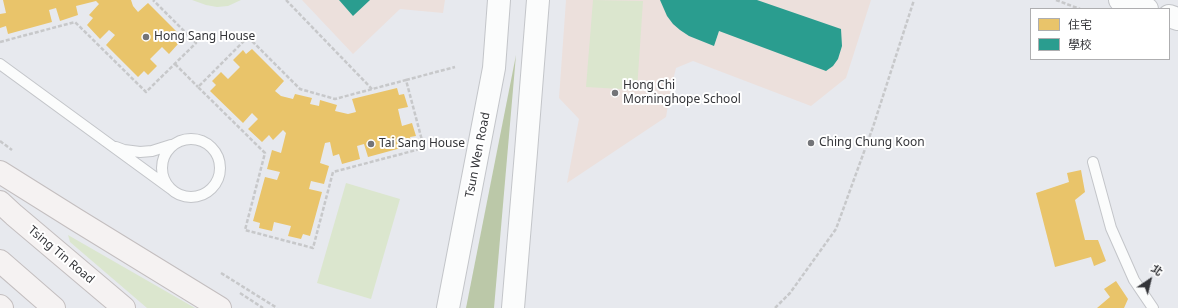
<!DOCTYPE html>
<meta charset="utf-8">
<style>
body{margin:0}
#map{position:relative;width:1178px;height:308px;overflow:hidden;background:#e7e9ee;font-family:"Noto Sans","Noto Sans TC",sans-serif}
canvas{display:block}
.legend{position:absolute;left:1030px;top:8px;width:140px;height:52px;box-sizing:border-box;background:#fff;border:1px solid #aeaeb0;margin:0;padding:5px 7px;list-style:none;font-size:12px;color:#343539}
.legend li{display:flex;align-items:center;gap:8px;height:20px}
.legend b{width:20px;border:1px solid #aeaeb0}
.north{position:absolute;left:1130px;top:260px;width:40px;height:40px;-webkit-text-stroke:3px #fff;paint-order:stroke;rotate:35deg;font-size:11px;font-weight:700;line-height:16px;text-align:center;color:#343539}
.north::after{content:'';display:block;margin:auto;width:14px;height:18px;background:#343539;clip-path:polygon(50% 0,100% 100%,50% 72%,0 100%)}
</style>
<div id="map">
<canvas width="1178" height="308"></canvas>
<ul class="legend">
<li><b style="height:11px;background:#e9c46a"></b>住宅</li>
<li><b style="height:11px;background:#2a9d8f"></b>學校</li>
</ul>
<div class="north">北</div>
</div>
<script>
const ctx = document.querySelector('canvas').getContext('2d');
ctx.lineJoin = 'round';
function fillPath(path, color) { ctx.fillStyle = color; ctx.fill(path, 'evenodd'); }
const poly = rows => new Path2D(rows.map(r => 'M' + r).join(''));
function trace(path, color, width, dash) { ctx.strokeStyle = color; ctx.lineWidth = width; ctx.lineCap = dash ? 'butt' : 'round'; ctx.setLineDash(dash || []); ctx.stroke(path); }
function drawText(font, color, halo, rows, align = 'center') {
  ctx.font = font + ' "Noto Sans",sans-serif'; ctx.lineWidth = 4; ctx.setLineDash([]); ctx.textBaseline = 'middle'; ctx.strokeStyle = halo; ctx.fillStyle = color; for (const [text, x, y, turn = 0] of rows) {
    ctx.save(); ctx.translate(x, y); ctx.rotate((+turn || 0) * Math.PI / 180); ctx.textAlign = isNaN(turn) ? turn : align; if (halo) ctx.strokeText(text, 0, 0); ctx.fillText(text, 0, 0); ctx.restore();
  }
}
const education = poly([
 [302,0,445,0,443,13,400,9,353,54],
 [566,0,871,0,846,78,811,106,693,61,676,68,671,88,666,117,567,183,579,119,559,98]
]);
const green = poly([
 [192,0,241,0,228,6,217,7,206,5],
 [593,0,643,1,637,90,586,87],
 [346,183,400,199,371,299,317,283],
 [68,235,195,308,147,308,70,242]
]);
const forest = poly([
 [516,55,494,308,466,308]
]);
const homes = poly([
 [3,0,131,0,133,6,138,12,148,3,180,35,175,41,178,44,169,54,162,47,150,59,157,66,148,75,144,71,138,77,106,45,115,35,109,30,100,39,87,25,93,18,89,15,99,4,96,1,76,6,78,15,60,21,56,8,49,10,52,22,8,34,6,26,0,28,0,14,6,13],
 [252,49,284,81,275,91,281,96,293,99,295,94,312,98,310,104,319,106,320,100,337,105,335,111,348,114,356,112,352,99,397,88,399,95,404,94,408,107,398,109,402,126,412,123,416,136,410,137,412,145,368,157,364,144,357,146,360,159,342,164,339,154,333,156,330,142,325,143,320,163,329,166,324,184,311,181,309,189,322,192,310,236,303,234,301,239,288,236,291,226,274,222,272,231,259,228,260,223,253,221,265,177,277,180,280,172,267,169,272,150,281,153,286,133,283,130,273,140,269,135,262,142,248,129,258,119,252,113,243,123,210,91,216,85,212,81,221,72,228,79,240,67,233,60,243,50,246,54],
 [1081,170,1085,192,1075,200,1085,240,1098,240,1106,261,1094,266,1091,257,1055,267,1036,193,1069,182,1067,173],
 [1116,281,1128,299,1124,308,1097,308,1110,297,1104,289]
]);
const schools = poly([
 [339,0,370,0,353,16],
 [660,0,757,0,841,29,842,46,838,59,833,66,826,71,719,31,714,46,689,36,680,30,673,24,667,16]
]);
const path = poly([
 [286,0,372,89],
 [1056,0,1080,9],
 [248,37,300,89,335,99,406,80,424,148,333,172,313,248,245,230,265,153,198,87,248,37],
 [0,42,75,22,146,92,196,43,153,0],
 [175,64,198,87],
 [406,80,455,67],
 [0,141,12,150],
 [221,273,277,308],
 [240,293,263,308],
 [775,308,790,293,836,229,873,127,914,0]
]);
const service = poly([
 [0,64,171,189],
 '162 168a29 29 0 1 1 58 0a29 29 0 1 1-58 0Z',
 [116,147,124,150,140,152,152,151,171,145],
 [1093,162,1111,228,1134,280,1153,308]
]);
const tertiary = poly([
 [1120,0,1147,9],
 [1169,16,1178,19]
]);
const secondary = poly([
 [448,308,494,68,499,0],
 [513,308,526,152,538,0]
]);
const primary = poly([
 [0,172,75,219,220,308],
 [0,202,14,215,124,308],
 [0,261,54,308],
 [0,306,2,308]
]);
const markers = [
 [146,37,4,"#737478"],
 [615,93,4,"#737478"],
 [811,143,4,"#737478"],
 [371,144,4,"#737478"]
];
const poiNames = [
 ["Hong Sang House",154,37],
 ["Hong Chi",623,86],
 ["Morninghope School",623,100],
 ["Ching Chung Koon",819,143],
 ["Tai Sang House",379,144]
];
const streetNames = [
 ["Tsun Wen Road",478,155,-79],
 ["Tsing Tin Road",61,255,40]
];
fillPath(education, '#ece0dc');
fillPath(green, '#dbe6ce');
fillPath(forest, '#bbc8a8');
fillPath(homes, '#e9c46a');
fillPath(schools, '#2a9d8f');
trace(service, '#c3c5c9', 12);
trace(tertiary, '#c3c5c9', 24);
trace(secondary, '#c3c5c9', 24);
trace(primary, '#c3bebf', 24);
trace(path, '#c7c8ca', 2.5, [4, 2]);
trace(service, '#fbfcfc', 10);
trace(tertiary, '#fbfcfc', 22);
trace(secondary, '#fbfcfc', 22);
trace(primary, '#f5f2f2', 22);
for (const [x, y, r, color] of markers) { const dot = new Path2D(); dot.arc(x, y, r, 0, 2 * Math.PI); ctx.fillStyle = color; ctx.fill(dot); trace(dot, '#fff', 1.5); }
drawText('12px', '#343539', '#fff', poiNames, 'left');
drawText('12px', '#343539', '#fff', streetNames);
</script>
